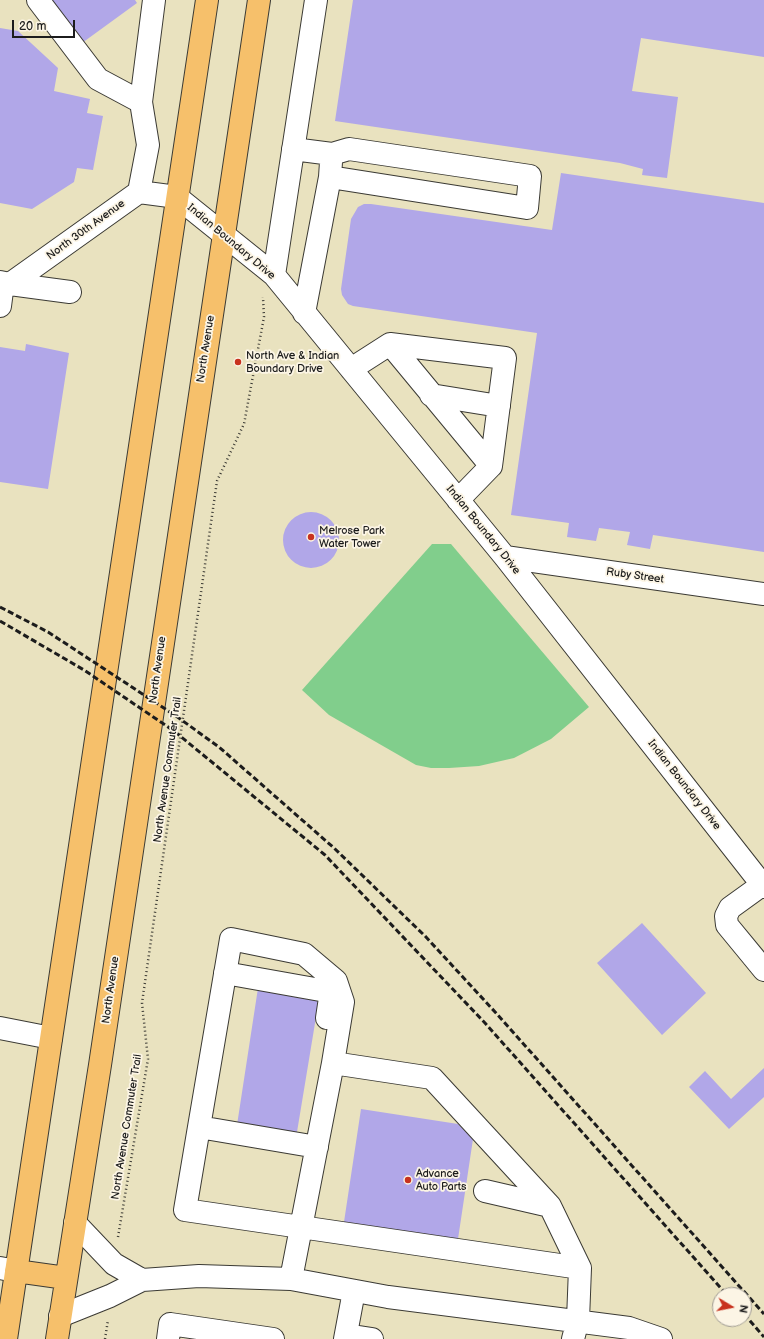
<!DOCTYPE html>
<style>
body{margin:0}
#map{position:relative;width:764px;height:1339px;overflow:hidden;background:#e9e2bf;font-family:"Balsamiq Sans",sans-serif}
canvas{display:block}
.north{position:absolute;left:712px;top:1287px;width:40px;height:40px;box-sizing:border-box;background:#fcf5e5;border:1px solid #a29e95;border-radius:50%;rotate:100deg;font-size:11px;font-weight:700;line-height:16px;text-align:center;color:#1c1c1c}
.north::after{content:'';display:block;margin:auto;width:14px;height:18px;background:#c8321e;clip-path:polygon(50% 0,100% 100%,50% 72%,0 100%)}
.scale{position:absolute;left:12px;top:20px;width:63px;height:18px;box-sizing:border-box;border:2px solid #1c1c1c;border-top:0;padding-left:5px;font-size:12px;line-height:14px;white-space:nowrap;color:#1c1c1c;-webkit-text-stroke:3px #fcf5e5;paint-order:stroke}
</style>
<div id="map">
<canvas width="764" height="1339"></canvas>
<div class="north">N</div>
<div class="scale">20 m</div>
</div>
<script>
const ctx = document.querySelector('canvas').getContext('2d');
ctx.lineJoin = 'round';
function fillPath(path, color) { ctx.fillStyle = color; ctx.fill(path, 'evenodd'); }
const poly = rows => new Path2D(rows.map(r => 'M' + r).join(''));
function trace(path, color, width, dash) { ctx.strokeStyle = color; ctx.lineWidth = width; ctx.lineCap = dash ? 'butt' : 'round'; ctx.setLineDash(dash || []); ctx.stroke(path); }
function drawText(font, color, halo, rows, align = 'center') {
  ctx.font = font + ' "Balsamiq Sans",sans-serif'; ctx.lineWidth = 3.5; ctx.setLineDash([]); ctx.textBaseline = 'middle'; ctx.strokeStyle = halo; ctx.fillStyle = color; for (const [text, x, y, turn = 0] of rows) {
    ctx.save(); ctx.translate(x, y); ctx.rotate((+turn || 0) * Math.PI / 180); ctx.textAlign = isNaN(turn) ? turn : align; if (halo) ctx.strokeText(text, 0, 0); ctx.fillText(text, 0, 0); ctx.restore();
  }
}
const green = poly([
 [432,544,451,544,589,707,551,739,514,758,479,766,449,768,431,768,416,765,329,715,302,690]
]);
const building = poly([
 [50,0,135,0,137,3,82,43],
 [353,0,764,0,764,57,641,38,632,91,678,97,667,178,642,175,643,169,620,163,335,121],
 [0,28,18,31,58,68,54,91,90,99,87,113,103,116,93,170,77,168,74,182,32,209,0,203],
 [561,173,764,203,764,552,653,535,650,549,627,545,630,532,599,528,596,541,567,537,569,523,511,515,537,333,353,306,348,304,342,295,341,289,351,219,358,207,364,204,371,204,552,230],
 [26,344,69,353,48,489,0,482,0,347,25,351],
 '283 540a28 28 0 1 1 56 0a28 28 0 1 1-56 0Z',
 [642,923,706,993,662,1035,597,963],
 [258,988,319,999,297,1132,237,1125],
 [764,1068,764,1097,729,1129,689,1087,705,1071,731,1099],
 [361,1109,458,1124,473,1139,458,1239,344,1222]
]);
const path = poly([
 [118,1237,148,1059,142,1003,217,481,244,424,264,317,263,297],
 [105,1339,108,1320]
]);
const minor = poly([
 [38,0,98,79,141,102],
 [293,149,332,154,349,149,530,176,527,208,330,177],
 [139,192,148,145,141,102,154,0],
 [274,275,316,0],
 [0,282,10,284,139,192,177,197,274,275,505,557,764,887],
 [10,284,70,292],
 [0,306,3,283],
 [304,313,330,177,331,162],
 [390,344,491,466],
 [351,369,390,344,505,358,491,466,458,500],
 [431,395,499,406],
 [505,557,764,594],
 [762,885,730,908,726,916,727,925,764,970],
 [225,973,326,991,330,998,327,1018],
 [0,1028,51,1038],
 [199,1127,231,939,304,954,336,981,343,1002,333,1063],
 [317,1147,199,1127,185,1210,580,1268],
 [485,1191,550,1206],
 [75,1223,114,1264,142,1280],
 [0,1268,16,1271],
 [291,1279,333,1063,432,1078,550,1206,580,1268,578,1320,573,1339],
 [60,1316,110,1296,142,1280,199,1276,291,1279,388,1297,629,1328,661,1339],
 [346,1335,372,1339],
 [168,1339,170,1324,273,1339],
 [345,1339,354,1291]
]);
const major = poly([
 [16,1271,66,1278],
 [6,1339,207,0],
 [57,1339,100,1065,259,0]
]);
const rail = poly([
 [0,607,48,632,176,716,219,747,334,848,425,936,496,1013,764,1314],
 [0,621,84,670,174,731,325,855,485,1023,727,1295],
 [744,1314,764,1337]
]);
const markers = [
 [238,362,4,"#c8321e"],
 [311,537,4,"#c8321e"],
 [408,1180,4,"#c8321e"]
];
const streetNames = [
 ["North 30th Avenue",86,230,-36],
 ["Indian Boundary Drive",231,242,40],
 ["North Avenue",206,349,-81],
 ["Indian Boundary Drive",483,530,51],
 ["Ruby Street",635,576,8],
 ["North Avenue",158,670,-82],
 ["North Avenue Commuter Trail",168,770,-82],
 ["Indian Boundary Drive",684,785,52],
 ["North Avenue",111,990,-82],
 ["North Avenue Commuter Trail",127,1127,-81]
];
const poiNames = [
 ["North Ave & Indian",246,356],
 ["Boundary Drive",246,369],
 ["Melrose Park",319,531],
 ["Water Tower",319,544],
 ["Advance",416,1174],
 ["Auto Parts",416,1187]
];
fillPath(green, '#81ce8c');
fillPath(building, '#b1a7e8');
trace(minor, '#3b3a34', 24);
trace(major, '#3b3a34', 24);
trace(path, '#3b3a34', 2.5, [1, 3]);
trace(minor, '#fff', 22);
trace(major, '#f6c06b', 22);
trace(rail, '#1c1c1c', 3, [6, 3]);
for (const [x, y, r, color] of markers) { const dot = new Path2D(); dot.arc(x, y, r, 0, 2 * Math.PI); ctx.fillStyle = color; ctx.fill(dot); trace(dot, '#fcf5e5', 1.5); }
drawText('11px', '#1c1c1c', '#fcf5e5', streetNames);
drawText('11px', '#1c1c1c', '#fcf5e5', poiNames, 'left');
</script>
